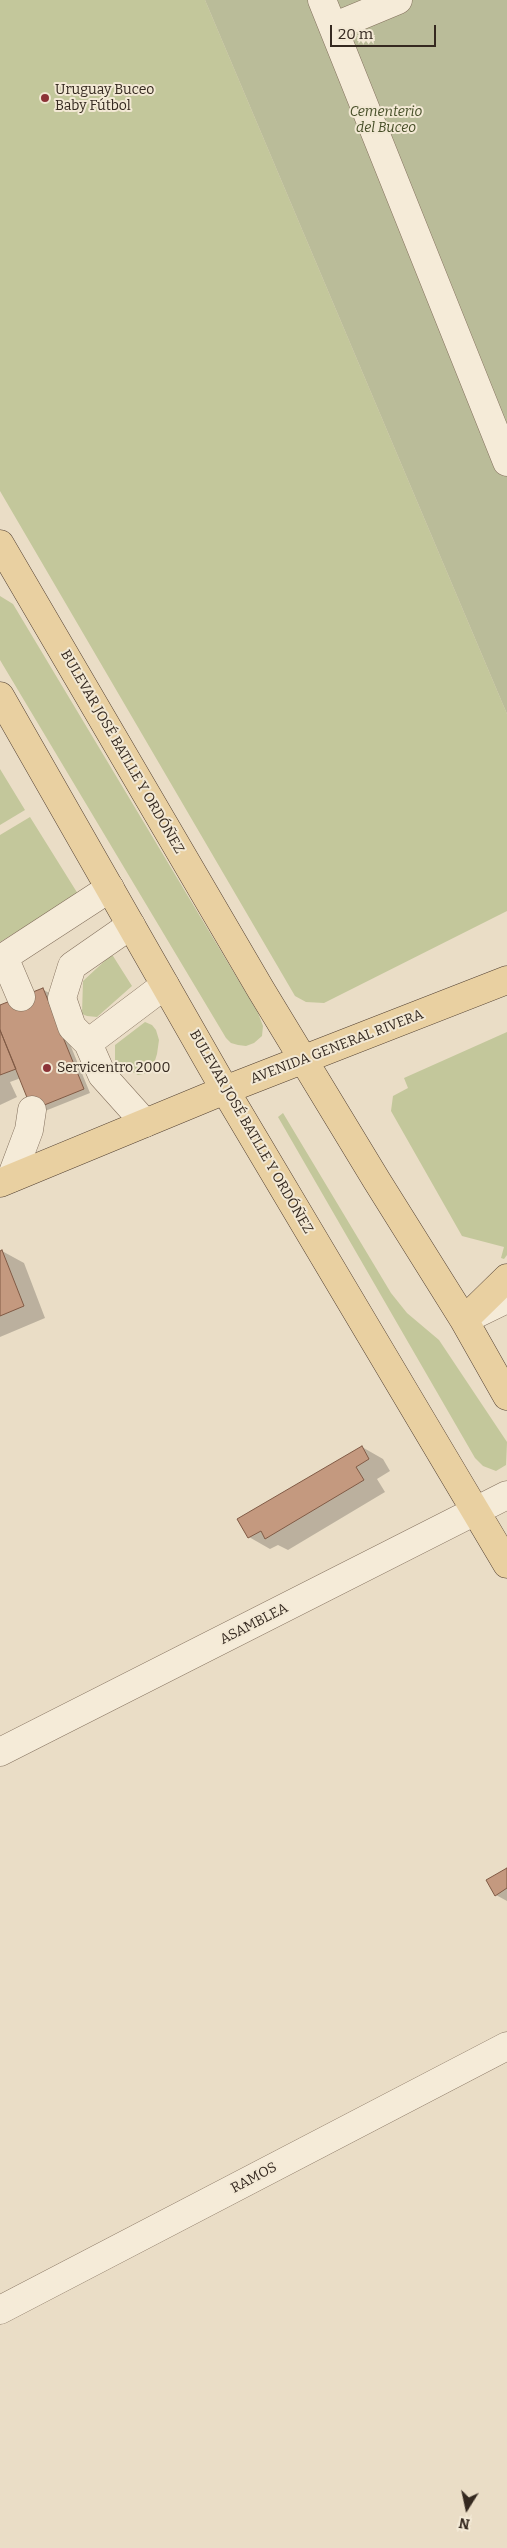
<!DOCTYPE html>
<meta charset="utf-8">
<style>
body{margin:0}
#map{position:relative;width:507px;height:2548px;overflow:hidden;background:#eaddc6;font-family:Bitter,serif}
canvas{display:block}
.north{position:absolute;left:442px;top:2483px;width:50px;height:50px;-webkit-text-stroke:4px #f2e8d4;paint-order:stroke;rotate:190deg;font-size:14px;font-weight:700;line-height:20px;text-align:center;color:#352920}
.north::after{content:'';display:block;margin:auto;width:18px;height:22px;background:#352920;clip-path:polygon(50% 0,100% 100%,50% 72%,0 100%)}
.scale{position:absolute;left:330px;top:25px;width:106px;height:22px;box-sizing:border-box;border:2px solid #352920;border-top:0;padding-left:6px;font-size:15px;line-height:18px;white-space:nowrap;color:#352920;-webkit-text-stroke:4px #f2e8d4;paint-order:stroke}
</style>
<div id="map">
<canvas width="507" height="2548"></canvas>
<div class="north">N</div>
<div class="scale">20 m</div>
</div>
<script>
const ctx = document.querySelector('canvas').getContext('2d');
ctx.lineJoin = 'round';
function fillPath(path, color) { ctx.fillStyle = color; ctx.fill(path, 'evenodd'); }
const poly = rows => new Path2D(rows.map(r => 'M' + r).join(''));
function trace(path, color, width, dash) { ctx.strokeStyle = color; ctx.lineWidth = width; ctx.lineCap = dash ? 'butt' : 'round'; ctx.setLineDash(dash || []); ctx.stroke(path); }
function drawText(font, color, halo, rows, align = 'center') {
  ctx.font = font + ' Bitter,serif'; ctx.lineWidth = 4; ctx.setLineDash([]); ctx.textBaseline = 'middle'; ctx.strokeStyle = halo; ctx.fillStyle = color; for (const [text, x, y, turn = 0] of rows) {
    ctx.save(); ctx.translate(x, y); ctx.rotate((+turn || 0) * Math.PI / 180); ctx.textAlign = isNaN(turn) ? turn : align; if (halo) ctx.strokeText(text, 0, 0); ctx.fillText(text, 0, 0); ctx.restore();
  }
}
const green = poly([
 [0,0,205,0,507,714,507,911,324,1003,306,1002,295,996,0,491],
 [0,596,13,604,258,1013,263,1026,262,1036,254,1043,246,1046,238,1045,231,1043,226,1038,0,660],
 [0,769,25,810,0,825],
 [30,817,78,894,0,942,0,835],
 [110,956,113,956,132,986,97,1017,87,1016,82,1014,83,981],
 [145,1022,152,1025,156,1030,159,1040,157,1054,153,1067,147,1073,138,1075,115,1062,115,1045],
 [507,1032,507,1255,504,1259,501,1258,504,1247,462,1236,391,1111,393,1096,408,1088,404,1078],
 [283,1113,391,1293,407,1313,439,1340,507,1442,506,1465,496,1471,483,1466,475,1458,278,1117]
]);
const cemetery = poly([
 [205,0,507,0,507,714]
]);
const shadow = poly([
 [42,989,49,993,90,1093,40,1113,21,1078,10,1082,17,1097,0,1105,0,1007],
 [2,1251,24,1263,45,1318,0,1337,0,1252],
 [362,1447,383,1459,390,1471,377,1479,385,1492,288,1550,278,1545,270,1549,249,1537],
 [507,1869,507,1901,496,1895]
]);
const building = poly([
 [43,988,84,1089,32,1110,0,1030,0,1005,43,988],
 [0,1030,16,1069,0,1075,0,1030],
 [2,1250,24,1306,0,1316,0,1251,2,1250],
 [362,1446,369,1459,356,1467,364,1480,265,1539,261,1531,248,1538,237,1519,362,1446],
 [507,1868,507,1888,495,1896,486,1880,507,1868]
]);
const minor = poly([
 [322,0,507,462],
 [333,27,398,0],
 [131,925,72,966,62,998,72,1027,88,1043,165,985],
 [21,997,4,957,110,888],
 [88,1043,102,1075,145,1123],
 [11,1178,29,1130,32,1110],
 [470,1317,507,1299],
 [0,1752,507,1495],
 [0,2310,507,2046]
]);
const major = poly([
 [0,544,261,990,377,1181,464,1320,507,1396],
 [0,696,225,1090,507,1564],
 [0,1183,225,1090,507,980],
 [464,1320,507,1278]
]);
const markers = [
 [45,98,5,"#8c3337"],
 [47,1068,5,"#8c3337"]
];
const poiNames = [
 ["Uruguay Buceo",55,90],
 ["Baby Fútbol",55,106],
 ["Servicentro 2000",57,1068]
];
const parkNames = [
 ["Cementerio",386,112],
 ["del Buceo",386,128]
];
const streetNames = [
 ["BULEVAR JOSÉ BATLLE Y ORDÓÑEZ",122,752,60],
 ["AVENIDA GENERAL RIVERA",337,1047,-21],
 ["BULEVAR JOSÉ BATLLE Y ORDÓÑEZ",251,1132,60],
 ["ASAMBLEA",254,1624,-27],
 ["RAMOS",254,2178,-28]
];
fillPath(green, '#c3c79b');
fillPath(cemetery, '#babc99');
fillPath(shadow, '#0003');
fillPath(building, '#c4997f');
trace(building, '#805a45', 1);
trace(minor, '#83705d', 29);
trace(major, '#513f31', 29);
trace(minor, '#f5ebd8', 28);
trace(major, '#e9d0a1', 28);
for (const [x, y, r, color] of markers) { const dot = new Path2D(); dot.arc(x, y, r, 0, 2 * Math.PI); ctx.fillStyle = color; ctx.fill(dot); trace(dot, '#f2e8d4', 2); }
drawText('14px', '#352920', '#f2e8d4', poiNames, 'left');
drawText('italic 14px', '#474f28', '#f2e8d4', parkNames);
drawText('14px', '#352920', '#f2e8d4', streetNames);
</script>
